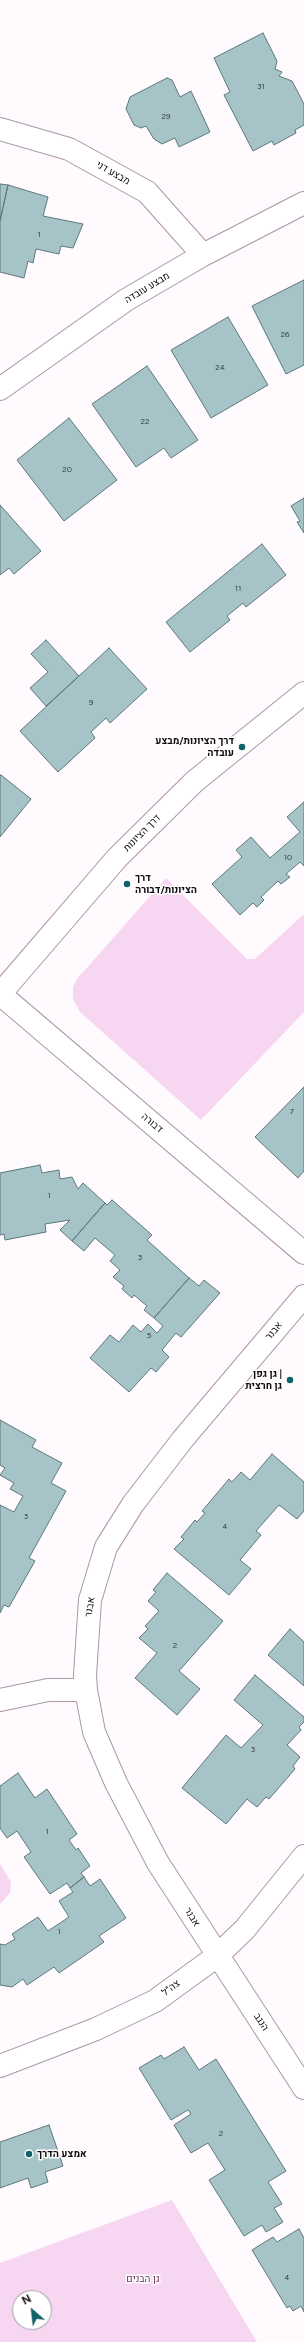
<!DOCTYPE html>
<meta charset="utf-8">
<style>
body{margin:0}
#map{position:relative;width:304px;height:2342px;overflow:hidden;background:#fefafd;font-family:Figtree,sans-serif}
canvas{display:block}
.north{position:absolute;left:12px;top:2290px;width:40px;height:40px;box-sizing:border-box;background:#fff;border:1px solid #a09da0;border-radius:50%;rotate:332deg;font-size:11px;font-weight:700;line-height:16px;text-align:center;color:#120b11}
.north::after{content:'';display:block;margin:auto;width:14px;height:18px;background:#116168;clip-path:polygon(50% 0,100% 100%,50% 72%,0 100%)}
</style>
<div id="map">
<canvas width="304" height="2342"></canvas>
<div class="north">N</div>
</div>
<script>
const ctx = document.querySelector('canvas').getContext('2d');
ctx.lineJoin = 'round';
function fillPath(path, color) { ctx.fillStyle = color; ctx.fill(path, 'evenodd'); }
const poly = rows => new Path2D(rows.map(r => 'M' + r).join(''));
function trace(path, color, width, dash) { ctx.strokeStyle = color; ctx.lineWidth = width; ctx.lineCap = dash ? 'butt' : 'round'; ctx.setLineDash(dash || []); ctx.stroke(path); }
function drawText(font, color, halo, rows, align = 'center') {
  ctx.font = font + ' Figtree,Heebo,sans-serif'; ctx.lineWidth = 3; ctx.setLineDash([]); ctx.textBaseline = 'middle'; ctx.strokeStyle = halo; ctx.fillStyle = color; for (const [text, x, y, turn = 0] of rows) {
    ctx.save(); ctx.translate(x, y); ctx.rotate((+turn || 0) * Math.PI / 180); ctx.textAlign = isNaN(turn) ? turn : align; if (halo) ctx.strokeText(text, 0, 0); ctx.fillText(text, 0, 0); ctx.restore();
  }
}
const green = poly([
 [166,878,247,959,255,959,304,914,304,1012,201,1120,80,1012,73,999,73,987,77,979],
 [0,1864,11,1882,10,1893,0,1904],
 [172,2200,257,2342,0,2342,0,2263],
 [20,2298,44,2298,44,2322,20,2322]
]);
const building = poly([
 [263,33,277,61,275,69,282,72,279,76,292,81,304,104,304,125,295,130,296,133,274,145,272,141,253,151,224,95,230,92,214,58,263,33],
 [167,78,172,80,180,97,191,91,210,132,179,147,175,138,162,144,154,139,146,126,141,128,134,125,126,109,130,97,167,78],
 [0,184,8,185,0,221,0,184],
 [8,185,48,197,43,216,83,224,73,248,61,246,59,254,36,249,33,263,28,261,24,278,0,272,0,221,8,185],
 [304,280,304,365,286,374,252,306,304,280],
 [228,317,268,385,211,418,171,350,228,317],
 [147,366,198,440,171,458,164,448,136,467,92,404,147,366],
 [69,418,117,480,64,521,17,460,69,418],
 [304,498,304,533,297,522,300,521,291,506,304,498],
 [0,505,41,551,14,574,9,568,0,575,0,505],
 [262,544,286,575,246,607,243,603,227,616,230,620,190,652,166,622,262,544],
 [46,640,79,676,46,706,30,688,48,672,31,654,46,640],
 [109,648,147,689,110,723,106,718,91,732,95,738,58,772,20,731,109,648],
 [1,775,31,799,0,837,0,776,1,775],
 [304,802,304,866,300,862,286,874,290,877,281,884,278,881,261,897,264,900,257,907,253,903,240,915,212,884,242,857,236,850,251,837,270,858,300,832,287,817,304,802],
 [304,1087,304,1171,298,1178,255,1137,304,1087],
 [40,1165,42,1173,59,1170,60,1179,72,1177,78,1189,83,1183,105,1203,72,1241,60,1230,70,1220,45,1224,46,1232,5,1240,4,1234,0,1235,0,1173,40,1165],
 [112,1200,152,1235,147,1240,189,1278,154,1318,144,1310,147,1306,134,1295,132,1298,122,1289,124,1286,113,1277,120,1270,110,1261,115,1255,95,1238,84,1251,72,1241,105,1203,107,1205,112,1200],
 [189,1278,199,1286,204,1280,220,1293,181,1337,176,1333,162,1350,169,1357,156,1372,151,1368,129,1392,90,1358,110,1335,119,1342,133,1325,141,1332,148,1324,157,1333,163,1326,154,1318,189,1278],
 [0,1420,36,1440,32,1447,62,1463,51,1483,66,1491,29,1558,35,1561,9,1607,4,1605,0,1613,0,1505,14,1512,23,1496,10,1489,14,1483,0,1475,5,1468,0,1465,0,1420],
 [272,1454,304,1482,304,1511,297,1519,279,1505,256,1531,261,1535,240,1560,251,1569,229,1595,174,1549,184,1539,181,1537,195,1520,197,1522,205,1513,202,1511,229,1479,232,1482,241,1472,250,1480,272,1454],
 [167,1573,223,1621,179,1671,200,1689,177,1715,135,1678,157,1653,139,1638,148,1629,145,1626,159,1611,148,1601,156,1592,153,1590,167,1573],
 [290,1629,304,1642,304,1686,268,1655,290,1629],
 [255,1675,304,1717,304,1722,299,1727,301,1730,287,1745,300,1757,293,1766,295,1769,269,1799,266,1797,257,1807,247,1799,226,1824,182,1788,226,1735,241,1748,263,1725,234,1700,255,1675],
 [18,1773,35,1798,47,1789,77,1834,69,1840,76,1850,78,1848,90,1866,81,1873,84,1877,70,1888,67,1883,50,1894,24,1857,31,1852,17,1831,7,1838,0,1828,0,1786,18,1773],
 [84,1877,90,1886,100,1879,126,1918,99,1936,104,1942,59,1973,54,1967,27,1985,23,1979,12,1987,0,1985,0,1944,5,1945,15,1939,12,1934,38,1917,48,1931,69,1917,59,1901,73,1892,70,1888,84,1877],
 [184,2047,199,2070,216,2059,286,2171,268,2182,282,2204,274,2208,283,2222,266,2232,262,2225,244,2236,209,2180,225,2170,208,2143,191,2153,174,2125,191,2114,188,2110,171,2120,139,2068,161,2055,164,2059,184,2047],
 [49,2125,63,2166,45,2172,48,2182,31,2188,28,2178,0,2188,0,2142,49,2125],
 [299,2229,304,2238,304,2312,301,2306,293,2311,290,2306,287,2308,252,2250,273,2237,277,2242,299,2229]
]);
const minor = poly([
 [0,129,69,149,147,192,203,255],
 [0,389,126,300,203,255,304,203],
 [0,994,117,858,195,781,304,693],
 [0,994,304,1253],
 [304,1296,183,1439,133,1504,106,1547,90,1600,85,1675,86,1690,94,1732,116,1783,158,1863,304,2088],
 [0,1700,48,1690,86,1690],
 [0,2066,96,2029,155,2001,217,1956,245,1929,304,1856]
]);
const markers = [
 [242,747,4,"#116168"],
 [127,884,4,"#116168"],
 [290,1380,4,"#116168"],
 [29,2154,4,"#116168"]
];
const numberNames = [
 ["31",261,87],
 ["29",166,117],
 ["1",39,235],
 ["26",285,335],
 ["24",220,368],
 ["22",145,422],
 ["20",67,470],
 ["11",238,589],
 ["9",91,703],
 ["10",288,858],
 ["7",292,1112],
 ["1",49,1196],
 ["3",140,1258],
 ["5",149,1336],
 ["3",26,1517],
 ["4",225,1527],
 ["2",175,1646],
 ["3",253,1750],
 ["1",47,1832],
 ["1",59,1932],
 ["2",221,2134],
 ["4",287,2278]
];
const streetNames = [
 ["מבצע דני",113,173,30],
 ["מבצע עובדה",147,288,-31],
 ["דרך הציונות",142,833,-45],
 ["דבורה",152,1123,40],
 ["אבנר",274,1331,-50],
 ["אבנר",90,1607,-81],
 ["אבנר",192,1917,58],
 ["צה\"ל",171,1988,-36],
 ["הנגב",261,2022,57]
];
const poiNames = [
 ["דרך הציונות/מבצע",234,741],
 ["עובדה",234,753],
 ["דרך",135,878,"left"],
 ["הציונות/דבורה",135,890,"left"],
 ["גן גפן |",282,1374],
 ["גן חרצית",282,1386],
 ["אמצע הדרך",37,2154,"left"]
];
const parkNames = [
 ["גן הבנים",143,2279]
];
fillPath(green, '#f7d6f1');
fillPath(building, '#a6c4c7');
trace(building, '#5d787b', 1);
trace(minor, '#aa97a7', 24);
trace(minor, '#fff', 22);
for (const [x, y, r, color] of markers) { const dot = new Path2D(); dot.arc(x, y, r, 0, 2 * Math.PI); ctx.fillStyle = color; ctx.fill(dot); trace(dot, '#fff', 1.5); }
drawText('8px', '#37393e', null, numberNames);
drawText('10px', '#120b11', '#fff', streetNames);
drawText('bold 10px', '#120b11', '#fff', poiNames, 'right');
drawText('10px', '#673561', '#fff', parkNames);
</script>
